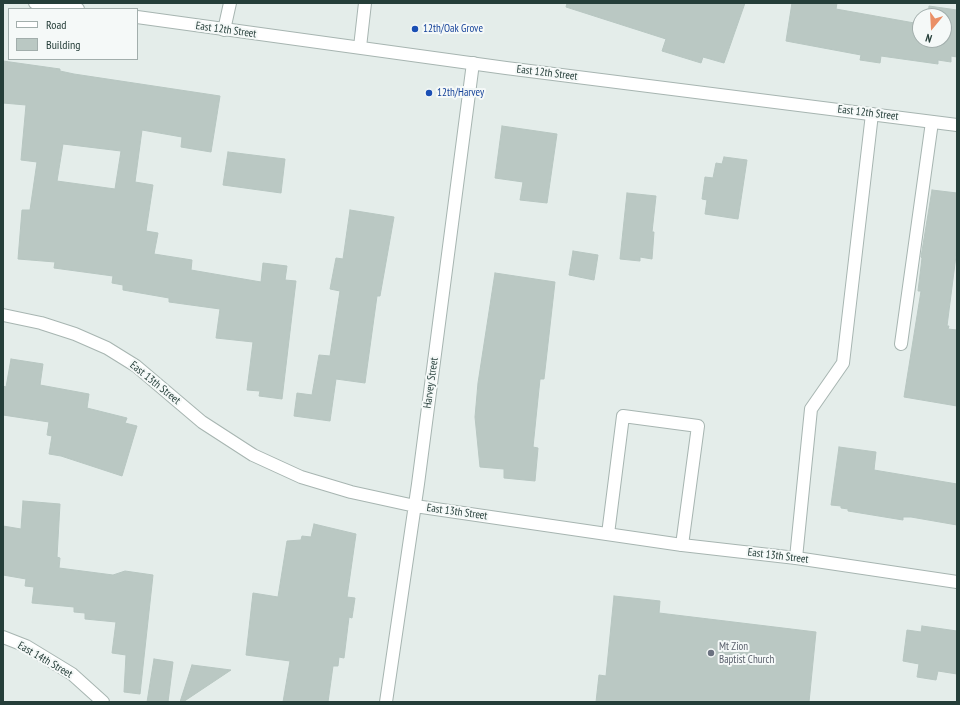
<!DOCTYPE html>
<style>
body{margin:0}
#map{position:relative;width:960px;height:705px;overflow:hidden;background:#e4edea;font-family:"PT Sans Narrow",sans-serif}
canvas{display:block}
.frame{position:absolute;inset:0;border:4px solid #253e39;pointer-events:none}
.legend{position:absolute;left:8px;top:8px;width:130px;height:52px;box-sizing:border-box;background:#f5f9f8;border:1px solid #a2aeac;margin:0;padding:5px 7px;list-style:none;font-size:12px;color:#253e39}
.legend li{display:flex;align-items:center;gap:8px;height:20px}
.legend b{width:20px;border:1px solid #a2aeac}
.north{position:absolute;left:912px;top:8px;width:40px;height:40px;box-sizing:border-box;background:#f5f9f8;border:1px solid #a2aeac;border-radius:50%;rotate:198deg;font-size:11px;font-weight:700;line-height:16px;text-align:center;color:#253e39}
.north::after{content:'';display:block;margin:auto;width:14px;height:18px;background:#ea8f66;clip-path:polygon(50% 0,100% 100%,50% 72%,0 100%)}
</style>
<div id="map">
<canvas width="960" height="705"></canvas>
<div class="frame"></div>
<ul class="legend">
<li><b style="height:5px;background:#fff"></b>Road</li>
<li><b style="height:11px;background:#bac8c3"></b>Building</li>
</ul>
<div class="north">N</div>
</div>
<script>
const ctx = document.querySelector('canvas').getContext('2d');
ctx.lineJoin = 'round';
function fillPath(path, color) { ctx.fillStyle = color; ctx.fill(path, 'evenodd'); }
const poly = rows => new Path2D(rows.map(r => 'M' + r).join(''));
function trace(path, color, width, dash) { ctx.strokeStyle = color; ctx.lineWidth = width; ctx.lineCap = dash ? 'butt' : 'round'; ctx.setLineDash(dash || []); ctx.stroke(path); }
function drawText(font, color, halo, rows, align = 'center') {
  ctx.font = font + ' "PT Sans Narrow",sans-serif'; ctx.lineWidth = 4; ctx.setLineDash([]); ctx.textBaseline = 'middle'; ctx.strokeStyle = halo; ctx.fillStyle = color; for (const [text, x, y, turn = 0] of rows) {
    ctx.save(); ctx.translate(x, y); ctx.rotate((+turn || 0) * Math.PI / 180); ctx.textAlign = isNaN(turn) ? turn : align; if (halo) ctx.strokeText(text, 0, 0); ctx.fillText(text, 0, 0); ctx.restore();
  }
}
const building = poly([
 [567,3,745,3,724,63,703,57,701,63,662,51,666,39,566,7,567,3],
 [792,3,837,3,836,9,920,24,920,40,944,40,944,16,928,16,929,6,957,10,957,57,951,56,951,62,938,60,938,64,881,56,880,63,860,60,861,55,786,41,792,3],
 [3,61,60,69,60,71,74,74,220,96,211,152,181,147,182,137,142,130,135,182,153,185,146,231,158,233,154,254,192,260,191,270,261,282,263,263,287,266,285,280,296,281,282,399,259,396,260,391,247,390,253,342,216,338,220,309,169,302,169,298,123,290,123,285,112,283,113,276,54,268,55,262,18,259,22,210,30,210,37,162,21,160,26,105,3,103,3,61],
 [63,144,121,151,115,189,57,181,63,144],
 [502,126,557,134,547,203,520,200,523,182,495,178,502,126],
 [228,152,285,159,281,193,223,185,228,152],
 [724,157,747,160,738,219,705,214,707,200,702,199,705,177,713,178,716,163,722,164,724,157],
 [932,190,957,193,957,248,947,326,949,326,948,329,957,330,957,406,904,397,921,291,918,291,922,258,921,257,932,190],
 [627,193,656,196,652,232,654,232,652,259,640,257,640,261,620,259,627,193],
 [350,210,394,217,380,296,377,296,365,383,336,379,330,421,294,416,297,393,312,395,319,355,330,356,340,291,330,289,336,258,343,259,350,210],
 [573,251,598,255,594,280,569,275,573,251],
 [495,273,555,282,544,379,540,379,533,447,538,448,535,481,504,478,504,469,480,467,475,417,478,383,495,273],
 [11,359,43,364,40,385,89,394,87,408,127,418,125,423,137,426,122,476,61,456,49,454,52,436,47,435,49,422,3,415,3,386,6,387,11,359],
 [839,447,876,452,874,470,957,484,957,525,911,517,903,517,903,520,848,511,848,509,841,508,841,506,831,505,839,447],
 [23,501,60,504,57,557,60,558,59,568,113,575,125,571,153,575,140,694,124,692,126,655,112,653,116,622,85,619,85,613,74,612,74,607,32,603,34,587,25,586,26,579,3,575,3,526,21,529,23,501],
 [314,524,356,534,347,597,355,598,352,618,349,617,344,658,339,657,338,666,333,666,328,702,283,702,290,661,246,655,253,593,278,597,287,541,301,540,302,536,311,537,314,524],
 [614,596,660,601,659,613,816,632,809,702,596,702,599,675,606,676,614,596],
 [922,626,957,631,957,674,938,671,936,680,917,677,919,664,903,661,907,630,921,632,922,626],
 [154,659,173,662,168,702,147,702,154,659],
 [192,665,231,670,183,702,180,702,192,665]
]);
const service = poly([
 [360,47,365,3],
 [901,344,932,122],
 [608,534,623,416,698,426,682,545],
 [796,558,811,409,843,363,872,114]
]);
const minor = poly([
 [224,30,230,3],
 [3,315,41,323,75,334,107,348,136,366,202,422,253,455,301,477,351,492,415,506,682,545,796,558,957,582],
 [3,637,26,646,72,674,103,702],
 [386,702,418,484,473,63]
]);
const tertiary = poly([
 [35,3,78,9],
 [137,17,506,68,957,125]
]);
const markers = [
 [415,29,4,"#1a4fb4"],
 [429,93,4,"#1a4fb4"],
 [711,653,4,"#6b7280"]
];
const transitNames = [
 ["12th/Oak Grove",423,29],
 ["12th/Harvey",437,93]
];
const streetNames = [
 ["East 12th Street",226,30,8],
 ["East 12th Street",547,73,7],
 ["East 12th Street",868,113,7],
 ["East 13th Street",155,383,39],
 ["Harvey Street",431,383,-82],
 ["East 13th Street",457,512,8],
 ["East 13th Street",778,556,7],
 ["East 14th Street",45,660,30]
];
const worshipNames = [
 ["Mt Zion",719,647],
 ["Baptist Church",719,660]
];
fillPath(building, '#bac8c3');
trace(building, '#b7c6c1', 1);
trace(service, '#a7b5b1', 14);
trace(minor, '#a7b5b1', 14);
trace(tertiary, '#a7b5b1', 14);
trace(service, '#fff', 12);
trace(minor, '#fff', 12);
trace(tertiary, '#fff', 12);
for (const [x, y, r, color] of markers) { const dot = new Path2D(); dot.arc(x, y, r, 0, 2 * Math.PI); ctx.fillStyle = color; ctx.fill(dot); trace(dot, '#f5f9f8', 1.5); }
drawText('11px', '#164399', '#f5f9f8', transitNames, 'left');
drawText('11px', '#253e39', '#f5f9f8', streetNames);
drawText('11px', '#5b616d', '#f5f9f8', worshipNames, 'left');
</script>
